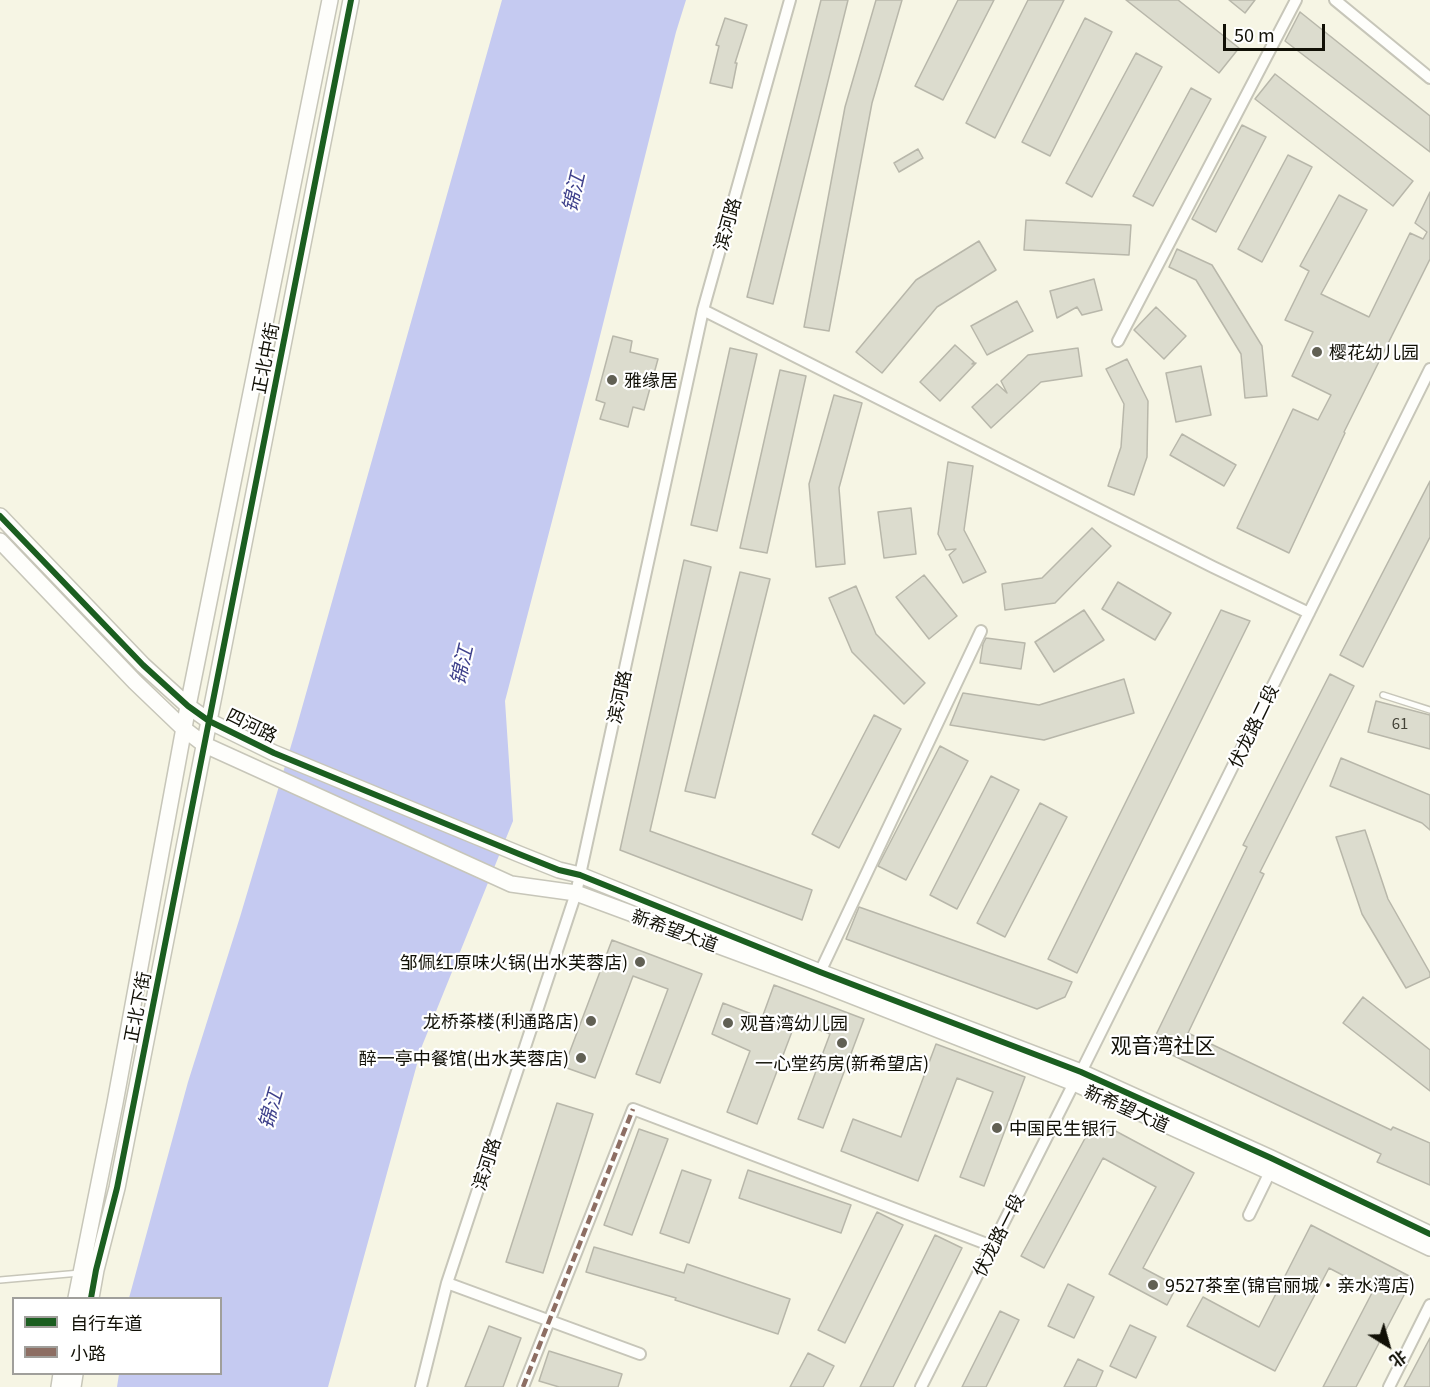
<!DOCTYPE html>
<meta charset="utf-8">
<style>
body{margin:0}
#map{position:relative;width:1430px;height:1387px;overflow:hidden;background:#f6f5e4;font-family:Georgia,"Noto Sans SC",serif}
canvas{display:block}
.legend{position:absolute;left:12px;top:1297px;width:210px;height:78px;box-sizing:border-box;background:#fff;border:2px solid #a09f9b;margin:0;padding:8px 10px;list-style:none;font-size:18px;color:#111006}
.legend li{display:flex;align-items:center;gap:12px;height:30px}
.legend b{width:30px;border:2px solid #a09f9b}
.north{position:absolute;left:1358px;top:1315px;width:60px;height:60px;-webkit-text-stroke:4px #fff;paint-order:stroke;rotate:143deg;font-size:16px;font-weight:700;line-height:24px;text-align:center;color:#111006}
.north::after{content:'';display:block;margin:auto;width:21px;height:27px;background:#111006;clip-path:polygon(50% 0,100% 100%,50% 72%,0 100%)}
.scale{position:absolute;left:1223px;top:24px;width:102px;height:27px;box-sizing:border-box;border:3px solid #111006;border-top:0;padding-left:8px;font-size:18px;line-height:21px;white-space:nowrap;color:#111006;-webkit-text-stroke:4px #fff;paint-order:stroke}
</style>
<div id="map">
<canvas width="1430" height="1387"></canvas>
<ul class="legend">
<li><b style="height:8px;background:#1b5e20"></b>自行车道</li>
<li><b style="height:8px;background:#8d6e63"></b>小路</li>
</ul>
<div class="north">北</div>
<div class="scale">50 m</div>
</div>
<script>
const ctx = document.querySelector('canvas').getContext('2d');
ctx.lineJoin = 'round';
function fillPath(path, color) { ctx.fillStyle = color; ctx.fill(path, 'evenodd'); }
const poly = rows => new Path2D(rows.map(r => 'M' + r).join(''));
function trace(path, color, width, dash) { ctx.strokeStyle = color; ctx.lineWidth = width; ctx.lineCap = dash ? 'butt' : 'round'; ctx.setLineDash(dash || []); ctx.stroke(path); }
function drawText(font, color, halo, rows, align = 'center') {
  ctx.font = font + ' Georgia,"Noto Sans SC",serif'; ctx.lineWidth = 4.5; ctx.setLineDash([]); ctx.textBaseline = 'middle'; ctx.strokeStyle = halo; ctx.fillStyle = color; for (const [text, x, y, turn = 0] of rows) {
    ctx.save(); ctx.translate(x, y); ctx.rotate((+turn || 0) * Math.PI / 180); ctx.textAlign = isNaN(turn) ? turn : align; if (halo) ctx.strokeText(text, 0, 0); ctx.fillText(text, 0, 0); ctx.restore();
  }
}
const water = poly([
 [502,0,686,0,676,32,592,368,505,701,513,821,422,1046,328,1387,117,1387,119,1374,220,1374,220,1298,129,1298,188,1082,240,917,296,729]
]);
const building = poly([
 [821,0,848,0,773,304,747,297,821,0],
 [876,0,902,0,872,103,829,331,804,327,845,107,876,0],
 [958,0,994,0,943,100,915,86,958,0],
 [1028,0,1064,0,995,138,966,123,1028,0],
 [1126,0,1178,0,1239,48,1219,73,1126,0],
 [1229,0,1255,0,1245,13,1229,0],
 [1300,12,1430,116,1430,152,1285,41,1300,12],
 [725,18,747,25,735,63,737,63,732,88,710,83,719,46,716,45,725,18],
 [1085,18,1112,32,1050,156,1022,142,1085,18],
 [1136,53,1162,67,1092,197,1066,183,1136,53],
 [1275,74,1413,181,1393,206,1255,99,1275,74],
 [1191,88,1211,99,1153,206,1133,196,1191,88],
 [1242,125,1266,137,1216,232,1192,219,1242,125],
 [918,149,923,158,899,172,894,163,918,149],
 [1288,155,1312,167,1262,262,1238,249,1288,155],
 [1430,192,1430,259,1344,432,1345,433,1289,553,1237,528,1293,409,1318,420,1331,395,1292,376,1313,332,1285,320,1309,271,1300,266,1339,195,1367,210,1321,294,1369,317,1410,233,1423,239,1427,232,1415,223,1430,192],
 [1026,220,1131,225,1129,255,1024,250,1026,220],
 [979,241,996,270,937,307,882,373,856,352,916,280,979,241],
 [1177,249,1212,265,1262,346,1267,396,1245,398,1241,354,1196,280,1169,267,1177,249],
 [1094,279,1102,310,1082,315,1077,307,1057,318,1050,291,1094,279],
 [1017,301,1033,331,987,355,971,326,1017,301],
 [1156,307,1186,336,1164,359,1134,330,1156,307],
 [613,336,632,341,630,352,658,359,644,410,633,407,628,427,600,419,605,403,596,400,613,336],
 [955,345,974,362,972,364,976,363,940,401,920,382,955,345],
 [730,348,757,354,717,531,691,525,730,348],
 [1078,348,1082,376,1041,382,991,428,972,407,997,384,1007,393,1001,381,1028,355,1078,348],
 [1127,359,1148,401,1147,457,1134,495,1108,486,1121,447,1124,404,1106,369,1127,359],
 [1201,366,1211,415,1176,422,1166,373,1201,366],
 [780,370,806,376,767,553,740,548,780,370],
 [834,395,862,403,839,488,845,564,816,567,809,484,834,395],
 [1182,434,1236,465,1224,486,1170,455,1182,434],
 [948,462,973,466,964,530,986,572,963,583,949,555,956,549,946,550,938,534,948,462],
 [1430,481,1430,537,1363,667,1340,655,1430,481],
 [911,508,916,554,884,558,878,512,911,508],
 [1092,528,1111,546,1055,603,1005,610,1002,584,1042,578,1092,528],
 [684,560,711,567,650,831,812,890,802,920,620,850,684,560],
 [740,572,770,579,715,798,685,791,740,572],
 [924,575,957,616,929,639,896,597,924,575],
 [1118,582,1171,613,1155,640,1102,609,1118,582],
 [856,586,876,634,925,683,904,704,852,652,829,598,856,586],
 [1084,610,1104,640,1054,672,1035,642,1084,610],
 [1221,610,1250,621,1077,973,1048,959,1221,610],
 [986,638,1025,643,1021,669,980,663,983,644,986,638],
 [1330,674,1354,686,1260,872,1264,874,1188,1033,1391,1130,1393,1127,1430,1143,1430,1185,1377,1162,1381,1154,1151,1045,1247,847,1243,845,1330,674],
 [1124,679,1134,713,1044,740,950,725,963,693,1039,705,1124,679],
 [1376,701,1430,715,1430,749,1368,732,1376,701],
 [874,715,901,729,839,848,812,834,874,715],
 [940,746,968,761,906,880,878,866,940,746],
 [1341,758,1430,795,1430,830,1422,823,1330,786,1341,758],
 [991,776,1019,790,957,909,930,895,991,776],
 [1040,803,1067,817,1005,937,977,923,1040,803],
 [1365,830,1388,899,1430,973,1430,977,1406,988,1362,914,1336,837,1365,830],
 [859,907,998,956,1072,982,1065,997,1037,1009,846,939,859,907],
 [612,940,702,974,660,1083,636,1074,668,989,633,976,595,1078,564,1067,612,940],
 [774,985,864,1019,823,1128,798,1119,830,1034,796,1021,757,1124,727,1112,750,1051,712,1034,723,1003,762,1018,774,985],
 [1363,997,1430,1050,1430,1091,1343,1023,1363,997],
 [936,1044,1025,1077,984,1186,960,1177,993,1092,957,1078,918,1181,841,1151,853,1119,901,1137,936,1044],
 [557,1103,593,1114,543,1273,506,1262,557,1103],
 [1095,1120,1194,1173,1143,1268,1177,1286,1167,1305,1109,1274,1156,1187,1103,1158,1044,1268,1021,1256,1095,1120],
 [639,1129,668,1139,632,1235,604,1225,639,1129],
 [682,1170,711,1180,689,1243,660,1233,682,1170],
 [748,1170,851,1205,841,1233,739,1198,748,1170],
 [877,1212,903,1225,845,1343,818,1330,877,1212],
 [1311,1225,1413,1278,1356,1387,1323,1387,1373,1291,1329,1268,1275,1371,1187,1326,1203,1297,1259,1327,1311,1225],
 [935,1235,962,1248,893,1387,860,1387,935,1235],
 [594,1247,684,1273,687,1264,790,1299,778,1334,675,1300,676,1298,586,1272,594,1247],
 [1068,1284,1094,1297,1074,1338,1048,1326,1068,1284],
 [1000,1311,1019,1320,986,1387,962,1387,1000,1311],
 [1130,1325,1156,1337,1136,1378,1110,1366,1130,1325],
 [489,1326,521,1338,503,1387,465,1387,489,1326],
 [1430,1338,1430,1387,1404,1387,1430,1338],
 [549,1351,622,1374,618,1387,559,1387,539,1381,549,1351],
 [808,1353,834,1366,823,1387,790,1387,808,1353],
 [1078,1359,1103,1371,1096,1387,1064,1387,1078,1359]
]);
const lane = poly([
 [1383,695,1430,710],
 [0,1280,80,1273]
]);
const street = poly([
 [1335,0,1430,78],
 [703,310,1213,567,1309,613],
 [1118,341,1296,0],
 [820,972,981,631],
 [1249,1215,1270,1172],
 [447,1283,640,1354],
 [421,1387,447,1283,576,893,703,310,790,0],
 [523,1387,633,1109,992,1246],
 [921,1387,1074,1083,1081,1072,1430,369],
 [1389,1387,1430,1305]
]);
const secondary = poly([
 [0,516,143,665,188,706,209,721,274,753,519,854,559,870,580,875,820,972,1081,1072,1271,1158,1430,1234],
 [0,541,135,682,184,729,205,745,511,884,576,893,814,981,1074,1083,1270,1172,1430,1248],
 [76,1298,115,1103,188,706,330,0],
 [91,1298,96,1270,117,1188,351,0],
 [59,1387,61,1374],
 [73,1387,75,1374]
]);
const quiet = poly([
 [523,1387,633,1109]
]);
const cycleway = poly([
 [0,516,143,665,188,706,209,721,274,753,519,854,559,870,580,875,820,972,1081,1072,1271,1158,1430,1234],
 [91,1298,96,1270,117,1188,351,0]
]);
const markers = [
 [1317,352,6,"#616054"],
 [612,380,6,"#616054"],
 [640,962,6,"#616054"],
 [591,1021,6,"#616054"],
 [728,1023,6,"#616054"],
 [842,1043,6,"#616054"],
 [581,1058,6,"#616054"],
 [997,1128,6,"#616054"],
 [1153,1285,6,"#616054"]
];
const numberNames = [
 ["61",1400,723]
];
const streetNames = [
 ["滨河路",727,224,-74],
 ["正北中街",265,358,-79],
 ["滨河路",619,697,-78],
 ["四河路",252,725,26],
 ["伏龙路二段",1253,726,-64],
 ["新希望大道",675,930,20],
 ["正北下街",137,1007,-79],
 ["新希望大道",1127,1108,24],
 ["滨河路",486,1164,-72],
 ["伏龙路一段",998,1235,-63]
];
const poiNames = [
 ["樱花幼儿园",1329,352],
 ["雅缘居",624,380],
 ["邹佩红原味火锅(出水芙蓉店)",628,962,"right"],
 ["龙桥茶楼(利通路店)",579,1021,"right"],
 ["观音湾幼儿园",740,1023],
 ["醉一亭中餐馆(出水芙蓉店)",569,1058,"right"],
 ["一心堂药房(新希望店)",842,1063,"center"],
 ["中国民生银行",1009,1128],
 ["9527茶室(锦官丽城·亲水湾店)",1165,1285]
];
const waterNames = [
 ["锦江",573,192,-77],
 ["锦江",461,665,-77],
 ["锦江",270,1109,-74]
];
const quarterNames = [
 ["观音湾社区",1163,1045]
];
fillPath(water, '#c5caf1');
fillPath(building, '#dcdcce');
trace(building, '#b8b7aa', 1.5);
trace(lane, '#c7c6b9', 8);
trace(street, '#c7c6b9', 14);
trace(secondary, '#c7c6b9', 18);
trace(lane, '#fefefb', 5);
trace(street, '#fefefb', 10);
trace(secondary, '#fefefb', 15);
trace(quiet, '#8d6e63', 4.5, [9, 4.5]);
trace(cycleway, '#1b5e20', 6);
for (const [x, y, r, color] of markers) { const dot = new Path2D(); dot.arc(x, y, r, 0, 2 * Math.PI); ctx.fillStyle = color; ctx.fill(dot); trace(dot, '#fff', 2); }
drawText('15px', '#444338', null, numberNames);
drawText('18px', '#111006', '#fff', streetNames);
drawText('18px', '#111006', '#fff', poiNames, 'left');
drawText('italic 20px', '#3e408b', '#fff', waterNames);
drawText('21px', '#111006', '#fff', quarterNames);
</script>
